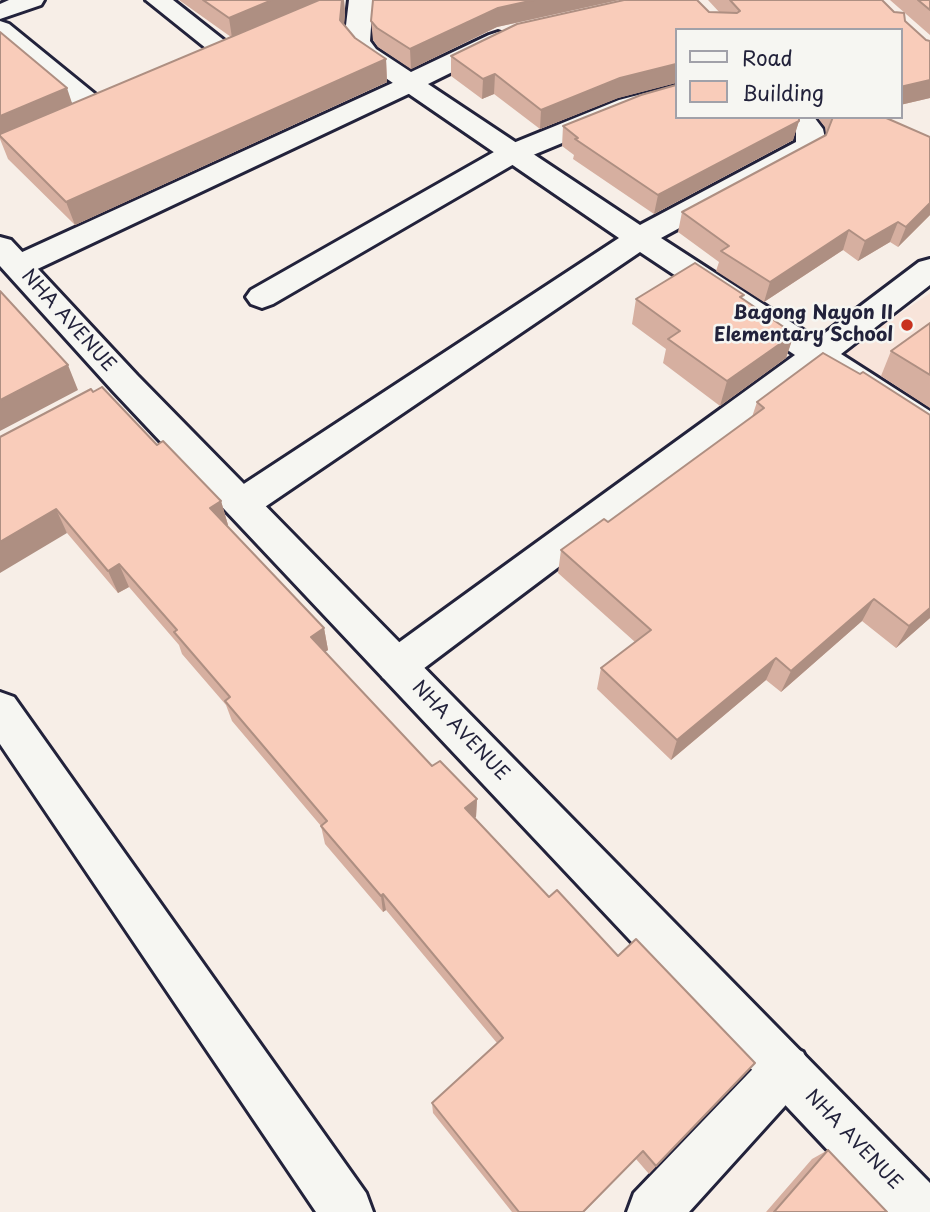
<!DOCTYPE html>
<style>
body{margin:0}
#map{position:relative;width:930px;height:1212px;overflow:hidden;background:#f7eee7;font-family:"Playpen Sans",sans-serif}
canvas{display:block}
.legend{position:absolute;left:675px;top:28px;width:228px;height:91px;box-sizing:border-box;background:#f6f6f2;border:2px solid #a1a1a9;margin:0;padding:9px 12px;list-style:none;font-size:21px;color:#22223b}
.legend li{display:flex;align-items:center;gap:14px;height:35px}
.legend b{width:35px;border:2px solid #a1a1a9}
</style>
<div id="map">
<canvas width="930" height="1212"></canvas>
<ul class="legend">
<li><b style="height:9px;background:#f6f6f2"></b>Road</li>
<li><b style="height:19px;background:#f9ccba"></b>Building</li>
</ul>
</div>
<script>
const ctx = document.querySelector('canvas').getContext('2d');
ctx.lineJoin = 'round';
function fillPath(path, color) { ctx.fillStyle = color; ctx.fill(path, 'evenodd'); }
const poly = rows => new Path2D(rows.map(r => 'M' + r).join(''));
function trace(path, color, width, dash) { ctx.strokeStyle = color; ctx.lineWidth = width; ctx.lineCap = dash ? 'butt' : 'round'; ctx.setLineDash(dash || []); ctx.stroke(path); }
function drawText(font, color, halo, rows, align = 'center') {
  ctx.font = font + ' "Playpen Sans",sans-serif'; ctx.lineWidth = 5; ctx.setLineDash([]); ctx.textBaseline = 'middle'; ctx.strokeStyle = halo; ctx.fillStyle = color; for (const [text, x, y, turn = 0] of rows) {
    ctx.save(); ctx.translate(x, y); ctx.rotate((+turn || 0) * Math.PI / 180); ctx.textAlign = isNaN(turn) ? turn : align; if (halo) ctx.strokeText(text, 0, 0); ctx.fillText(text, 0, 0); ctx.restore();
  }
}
const built = poly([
 [930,293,930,420,836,357]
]);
const pedestrian = poly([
 [9,0,44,0,41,5,0,19,0,4,9,0],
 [146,0,173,0,239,52,235,57,226,60,217,57,146,0],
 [410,75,419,77,423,83,419,89,29,273,18,276,7,273,3,266,7,259,410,75],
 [676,85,676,101,637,112,521,160,273,304,262,308,251,304,246,297,251,290,501,148,619,100,676,85]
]);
const minor = poly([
 [349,0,373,0,370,41,376,49,411,72,489,35,498,32,507,35,511,40,507,45,428,84,640,225,796,142,796,130,786,117,814,117,823,129,825,138,819,152,661,238,817,339,919,262,930,259,930,285,841,354,930,411,930,441,918,437,819,371,411,678,397,683,383,678,377,666,383,654,795,355,640,252,256,513,243,517,230,513,225,503,230,493,619,238,358,59,344,42,349,0],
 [0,21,9,24,106,103,109,109,106,115,96,117,86,115,0,42,0,21],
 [0,692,14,697,366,1193,373,1212,316,1212,0,744,0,692],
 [786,1044,803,1052,811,1069,803,1086,689,1212,627,1212,634,1193,769,1052,786,1044]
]);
const tertiary = poly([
 [0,237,11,240,137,375,930,1183,930,1212,886,1212,113,391,0,266,0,237]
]);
const wall = poly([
 [179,0,344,0,345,13,344,25,355,38,386,59,387,82,75,225,8,159,0,139,0,32,72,104,231,37],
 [373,0,619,0,497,27,411,69,378,47,373,40,371,21],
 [708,0,882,0,905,21,930,98,900,105,900,30,676,30,676,83,618,98,540,129,494,94,482,99,451,76,451,56,709,12,720,13],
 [890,0,930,0,930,35],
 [817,117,884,117,930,137,930,215,898,247,890,242,858,261,843,250,764,302,716,271,719,262,678,232,682,212,826,135,825,127],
 [799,121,793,140,654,214,573,159,574,155,562,146,563,126],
 [636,299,742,299,794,334,786,358,720,406,663,363,666,349,632,324],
 [930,323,930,408,881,376,891,351],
 [757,402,930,415,930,618,896,648,862,621,781,692,766,680,671,760,597,689,601,668,635,642,558,573,561,550,608,522,752,417],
 [0,437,157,445,221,501,228,525,226,526,324,628,328,650,325,652,432,766,477,799,476,817,475,818,549,897,618,956,755,1063,649,1174,636,1159,584,1212,512,1212,433,1113,432,1103,497,1043,386,910,383,912,325,844,321,826,232,721,226,705,182,654,179,645,129,587,118,593,67,533],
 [828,1150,887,1212,766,1212,812,1159]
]);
const shadedWall = poly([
 [272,0,319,0,232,38,229,18],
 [342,0,344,0,345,13,342,44,340,20],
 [534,0,619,0,497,27,411,69,410,49,498,8],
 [386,59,387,82,75,225,66,202],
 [676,64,676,83,618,98,540,129,541,110,620,78],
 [495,74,494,94,482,99,483,79],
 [930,80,930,98,900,105,900,87],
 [67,88,73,106,0,136,0,116],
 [799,121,793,140,654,214,658,195],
 [930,203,930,215,898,247,906,227],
 [898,222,890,242,858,261,865,241],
 [849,230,843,250,764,302,770,282],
 [794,334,786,358,720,406,727,381],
 [68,365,78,390,0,431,0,400],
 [221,501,228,525,217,532,210,508],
 [56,509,67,533,0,573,0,542],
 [119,564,129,587,118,593,108,571],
 [874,599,862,621,781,692,791,671],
 [930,608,930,618,896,648,909,626],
 [324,628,328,650,316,658,311,637],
 [776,658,766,680,671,760,677,740],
 [477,799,476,817,465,826,465,808],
 [383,894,386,910,383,912,381,896]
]);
const building = poly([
 [203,0,272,0,229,18,203,0],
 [319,0,342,0,340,20,355,38,386,59,66,202,0,136,0,134,319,0],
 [373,0,534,0,498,8,410,49,377,28,371,21,373,0],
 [624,0,697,0,709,12,737,13,740,11,730,0,882,0,894,12,904,13,905,21,926,40,930,41,930,80,900,87,900,30,676,30,676,64,620,78,541,110,495,74,483,79,451,56,517,24,624,0],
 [918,0,930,0,930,10,918,0],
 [0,32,67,88,0,116,0,32],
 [676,85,676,117,799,117,799,121,658,195,575,139,578,138,563,126,641,95,676,85],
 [833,117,884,117,930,137,930,203,906,227,898,222,865,241,849,230,770,282,721,251,729,246,682,212,826,135,833,117],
 [695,263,744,295,740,297,794,334,727,381,668,339,680,331,636,299,695,263],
 [0,291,68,365,0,400,0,291],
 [930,323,930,375,891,351,930,323],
 [823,353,860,374,863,372,930,415,930,608,909,626,874,599,791,671,776,658,677,740,601,668,651,630,561,550,604,519,608,522,764,408,757,402,823,353],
 [102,387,157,445,163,441,221,501,210,508,324,628,311,637,432,766,440,761,477,799,465,808,549,897,557,890,618,956,636,939,755,1063,656,1166,643,1151,583,1212,519,1212,432,1103,503,1038,383,894,381,896,321,826,327,821,225,701,230,697,174,632,177,630,119,564,108,571,56,509,0,542,0,437,91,389,93,392,102,387],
 [828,1150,887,1212,774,1212,828,1150]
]);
const markers = [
 [907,325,7,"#c8321e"]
];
const poiNames = [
 ["Bagong Nayon II",893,314],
 ["Elementary School",893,336]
];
const streetNames = [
 ["NHA AVENUE",68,321,48],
 ["NHA AVENUE",460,731,46],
 ["NHA AVENUE",853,1140,46]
];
fillPath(built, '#f8e4da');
trace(pedestrian, '#22223b', 6);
trace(minor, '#22223b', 6);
trace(tertiary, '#22223b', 6);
fillPath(pedestrian, '#f6f6f2');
fillPath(minor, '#f6f6f2');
fillPath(tertiary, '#f6f6f2');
fillPath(wall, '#d6afa0');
fillPath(shadedWall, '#ae8f82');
fillPath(building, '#f9ccba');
trace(building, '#ae8f82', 2);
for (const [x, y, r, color] of markers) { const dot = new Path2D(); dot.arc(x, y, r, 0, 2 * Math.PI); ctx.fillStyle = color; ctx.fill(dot); trace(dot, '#f6f6f2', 2.5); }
drawText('bold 19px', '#22223b', '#f6f6f2', poiNames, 'right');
drawText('19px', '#22223b', '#f6f6f2', streetNames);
</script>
